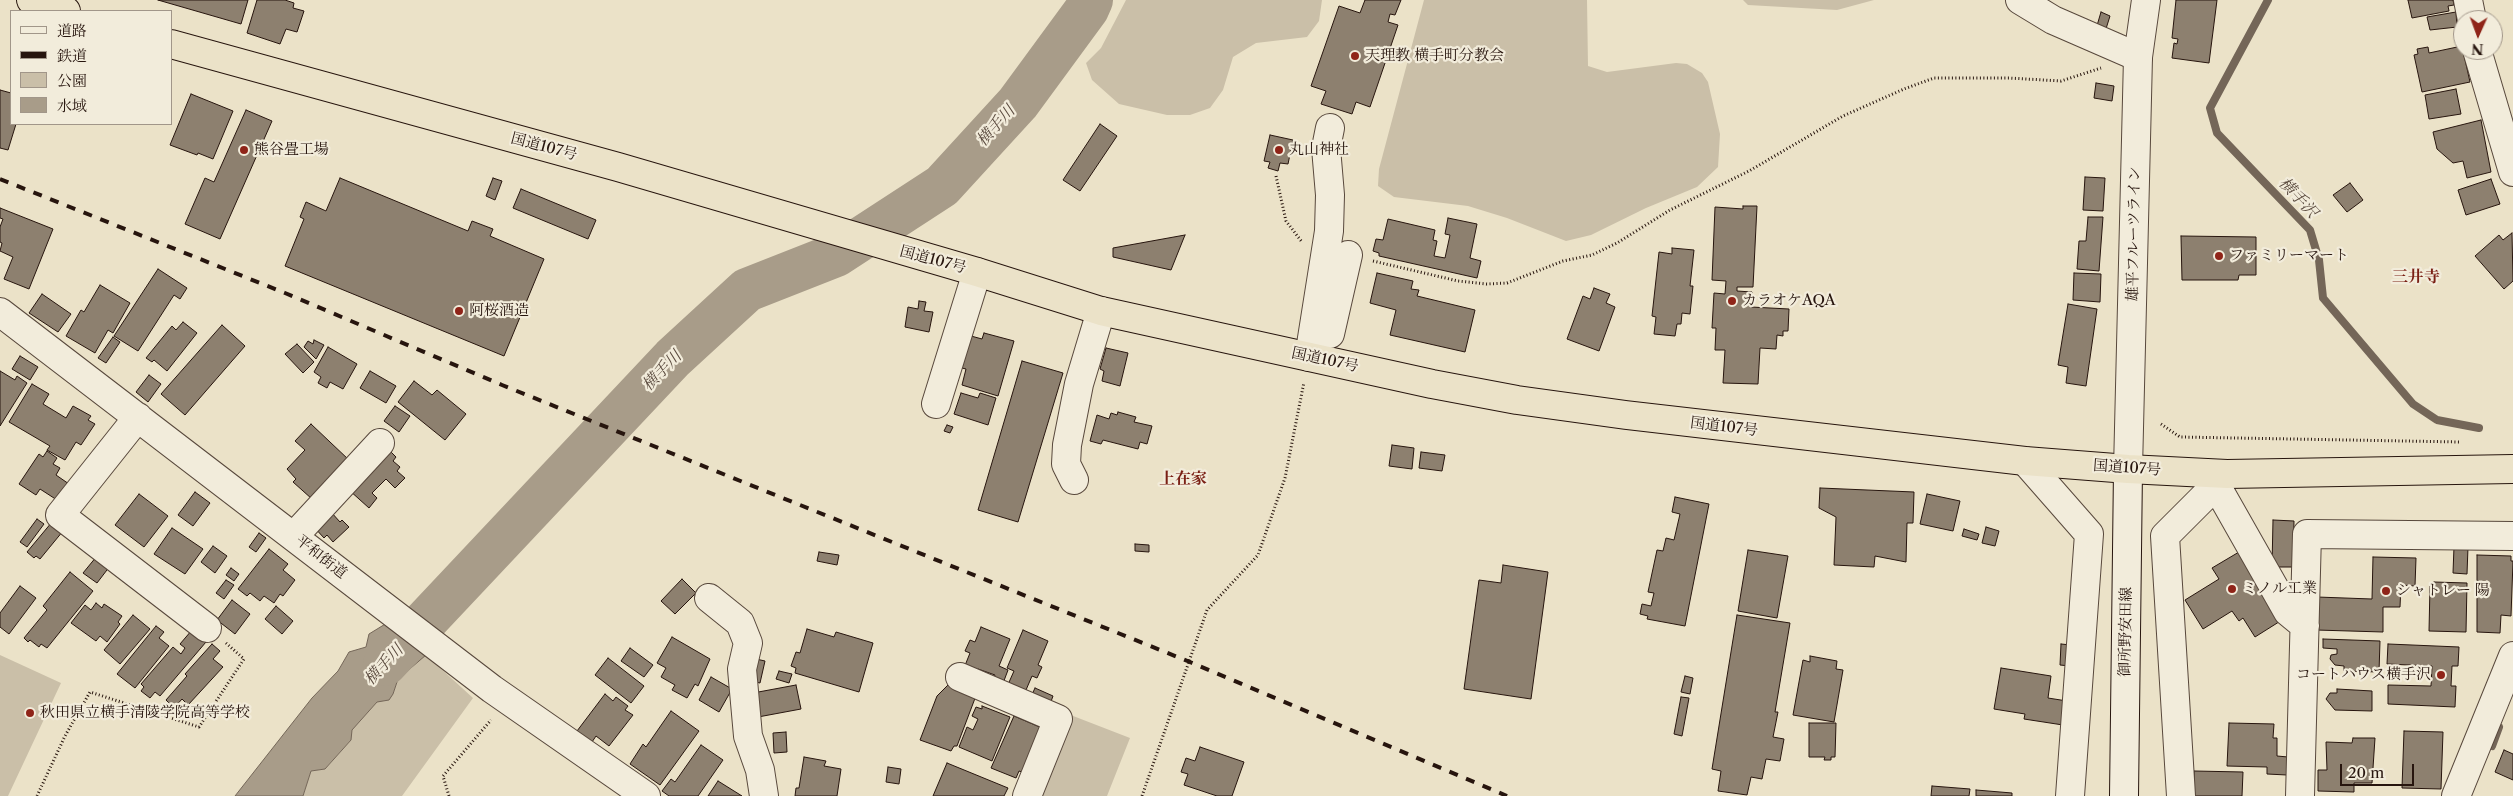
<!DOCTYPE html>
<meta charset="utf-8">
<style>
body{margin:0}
#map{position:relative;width:2513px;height:796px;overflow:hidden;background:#ebe2c8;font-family:"Libre Caslon Text","Noto Serif JP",serif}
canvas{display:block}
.legend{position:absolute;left:10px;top:10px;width:162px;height:115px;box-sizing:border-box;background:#f2ecdb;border:1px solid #a19689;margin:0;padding:6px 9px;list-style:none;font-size:15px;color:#27150e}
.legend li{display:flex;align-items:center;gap:10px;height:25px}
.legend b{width:25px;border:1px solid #a19689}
.north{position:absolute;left:2453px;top:10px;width:50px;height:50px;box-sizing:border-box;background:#f2ecdb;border:1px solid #a19689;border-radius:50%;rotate:182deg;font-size:14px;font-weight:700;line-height:20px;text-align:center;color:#27150e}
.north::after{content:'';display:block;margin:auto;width:18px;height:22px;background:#8f2418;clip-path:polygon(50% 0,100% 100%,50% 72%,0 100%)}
.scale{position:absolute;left:2340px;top:764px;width:74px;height:22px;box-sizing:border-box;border:2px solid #27150e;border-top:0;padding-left:6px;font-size:15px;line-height:18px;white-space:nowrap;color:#27150e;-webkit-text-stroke:4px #f2ecdb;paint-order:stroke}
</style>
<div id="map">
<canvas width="2513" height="796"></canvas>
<ul class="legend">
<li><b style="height:6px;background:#f2ecdb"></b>道路</li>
<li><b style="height:6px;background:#27150e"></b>鉄道</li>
<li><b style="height:14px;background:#cabfa8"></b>公園</li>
<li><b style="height:14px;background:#a89c89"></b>水域</li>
</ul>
<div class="north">N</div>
<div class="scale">20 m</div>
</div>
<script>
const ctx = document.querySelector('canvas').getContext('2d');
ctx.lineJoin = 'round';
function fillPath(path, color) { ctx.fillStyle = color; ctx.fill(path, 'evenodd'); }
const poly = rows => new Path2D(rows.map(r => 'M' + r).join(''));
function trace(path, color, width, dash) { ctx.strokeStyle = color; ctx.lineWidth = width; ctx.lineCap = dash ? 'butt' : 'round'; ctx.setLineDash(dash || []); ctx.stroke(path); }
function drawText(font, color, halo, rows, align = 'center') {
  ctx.font = font + ' "Libre Caslon Text","Noto Serif JP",serif'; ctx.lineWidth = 4.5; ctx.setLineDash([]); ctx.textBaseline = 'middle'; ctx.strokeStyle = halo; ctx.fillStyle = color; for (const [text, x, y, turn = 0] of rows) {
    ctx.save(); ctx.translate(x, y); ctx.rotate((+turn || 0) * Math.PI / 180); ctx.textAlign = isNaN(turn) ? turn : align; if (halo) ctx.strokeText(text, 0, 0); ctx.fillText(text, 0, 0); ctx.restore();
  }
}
const green = poly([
 [1126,0,1322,0,1319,21,1307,37,1256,43,1233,57,1223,90,1210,108,1190,115,1167,115,1119,104,1092,80,1086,63,1101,48],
 [1424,0,1587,0,1588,66,1607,72,1676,63,1687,64,1702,73,1708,82,1720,134,1718,167,1697,187,1646,208,1591,235,1566,241,1507,218,1468,206,1394,197,1378,186,1379,169],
 [1743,0,1874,0,1837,10,1748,5],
 [0,655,61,683,8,796,0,796],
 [426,655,473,698,402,796,303,796,311,771,324,769,328,766,351,740,351,730,377,702,393,694,398,679],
 [1068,714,1130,738,1107,796,1035,796]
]);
const water = poly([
 [387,623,426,655,398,679,393,694,389,700,377,702,352,730,351,740,325,769,311,771,303,796,235,796,312,698,338,671,349,652,366,647,369,634,387,623]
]);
const stream = poly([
 [2268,0,2210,108,2217,133,2310,230,2319,260,2323,298,2413,404,2437,420,2479,428],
 [2492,746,2499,727]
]);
const river = poly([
 [385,664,673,358,747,290,836,255,942,186,1018,103,1087,9,1091,0]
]);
const building = poly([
 [158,0,248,0,241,24,158,0],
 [257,0,285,0,294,3,293,8,304,11,297,32,286,29,280,44,247,33,257,0],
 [1365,0,1401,0,1395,15,1390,14,1388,22,1398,25,1370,107,1356,102,1352,114,1321,104,1326,91,1311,86,1339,6,1360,13,1365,0],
 [2176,0,2217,0,2209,63,2172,58,2174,43,2177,44,2178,39,2172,38,2176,0],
 [2408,0,2453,0,2454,5,2448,6,2449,11,2412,18,2408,0],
 [2101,12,2110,16,2105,32,2096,29,2101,12],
 [2456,12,2457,27,2430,30,2427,17,2456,12],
 [2462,46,2470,82,2422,92,2414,55,2418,54,2417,49,2428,47,2429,53,2462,46],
 [2096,83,2114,86,2112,101,2094,98,2096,83],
 [2456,89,2461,114,2429,119,2425,95,2456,89],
 [0,90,11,93,11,124,16,124,8,150,0,148,0,90],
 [191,94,233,111,213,159,198,153,197,155,170,145,191,94],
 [246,110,272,121,220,239,185,224,205,178,214,182,246,110],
 [2481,120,2491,172,2467,178,2463,161,2453,163,2437,149,2433,132,2481,120],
 [1100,124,1117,136,1080,191,1063,180,1100,124],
 [1270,135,1293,140,1288,164,1280,163,1278,171,1268,168,1270,162,1264,161,1270,135],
 [2085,177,2105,178,2103,211,2083,210,2085,177],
 [340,178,468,231,472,221,493,229,490,236,544,259,504,356,285,266,304,219,300,217,306,202,326,211,340,178],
 [493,178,502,181,495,200,486,196,493,178],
 [2491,179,2500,204,2466,215,2458,190,2491,179],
 [2350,183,2363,200,2347,212,2333,195,2350,183],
 [521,189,596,220,588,239,513,208,521,189],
 [1743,206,1757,206,1753,287,1737,287,1737,291,1752,292,1751,307,1789,309,1788,331,1783,331,1783,336,1777,335,1776,349,1760,348,1758,384,1723,383,1725,350,1715,350,1716,328,1712,328,1714,293,1725,294,1726,281,1712,280,1715,207,1743,209,1743,206],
 [0,208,53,229,29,289,4,279,13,257,0,251,2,243,0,242,0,227,3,219,0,218,0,208],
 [2088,217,2103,217,2099,271,2077,269,2079,241,2086,241,2088,217],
 [1448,218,1477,224,1470,258,1481,261,1477,278,1379,256,1379,253,1373,251,1376,239,1383,240,1388,219,1435,230,1433,240,1437,241,1434,256,1445,258,1450,235,1445,234,1448,218],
 [2512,233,2513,281,2504,289,2475,256,2499,235,2503,240,2512,233],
 [1185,235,1171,270,1113,257,1113,248,1185,235],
 [2181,236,2256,237,2256,275,2239,275,2238,280,2182,280,2181,236],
 [1672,248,1694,250,1690,286,1693,286,1690,314,1682,313,1681,324,1677,324,1675,336,1654,334,1656,317,1652,316,1659,252,1672,254,1672,248],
 [158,269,187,288,180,299,174,295,138,351,114,336,158,269],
 [1377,273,1413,281,1411,289,1419,290,1417,296,1475,310,1465,352,1390,335,1396,310,1370,303,1377,273],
 [2074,273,2101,274,2100,302,2073,300,2074,273],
 [100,285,130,303,113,333,108,330,95,353,66,336,81,310,84,312,100,285],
 [1594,288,1610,294,1606,303,1615,307,1599,351,1567,339,1583,296,1590,299,1594,288],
 [42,294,71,314,58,332,29,313,42,294],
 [919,301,926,302,924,311,933,312,929,332,905,327,908,307,918,309,919,301],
 [2068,304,2097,309,2086,386,2066,383,2068,367,2058,365,2068,304],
 [183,322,197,333,167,371,154,360,152,362,146,358,172,326,176,330,183,322],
 [222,325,245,346,185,415,161,394,222,325],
 [984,333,1014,341,998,396,962,385,966,369,962,368,971,336,982,339,984,333],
 [113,337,120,342,106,363,98,358,113,337],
 [314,340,324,345,316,359,304,347,308,341,313,344,314,340],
 [297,344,314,362,303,373,285,354,297,344],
 [328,347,357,364,343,389,330,382,327,388,318,383,321,377,314,372,328,347],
 [1106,348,1128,353,1120,386,1102,381,1104,371,1100,369,1106,348],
 [20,356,38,367,30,380,12,369,20,356],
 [1022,361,1063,373,1018,522,978,510,1022,361],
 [0,371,15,380,17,376,27,383,0,426,0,371],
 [370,371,396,386,386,403,360,388,370,371],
 [149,375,161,384,148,402,136,392,149,375],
 [414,381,432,395,437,390,466,414,445,440,398,402,414,381],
 [32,384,49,394,43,404,66,418,73,406,91,416,88,420,95,424,81,445,76,442,65,460,47,450,50,446,9,422,32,384],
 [961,393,978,398,980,393,996,398,988,425,954,414,961,393],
 [395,406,410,416,399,432,384,421,395,406],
 [1118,412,1136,417,1134,422,1152,426,1147,444,1140,442,1138,449,1103,440,1101,444,1090,441,1097,415,1109,419,1111,413,1117,415,1118,412],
 [311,424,349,460,312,499,293,482,296,479,287,469,305,450,295,441,311,424],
 [947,425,953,427,950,433,944,431,947,425],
 [1392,445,1414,448,1412,469,1389,466,1392,445],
 [388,449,396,457,393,461,400,467,397,471,405,478,395,488,386,479,372,493,377,498,369,508,349,490,388,449],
 [47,451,57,458,53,464,60,468,56,475,69,484,57,500,40,489,36,495,19,484,39,454,43,457,47,451],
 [1421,452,1445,455,1442,471,1419,468,1421,452],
 [1820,488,1914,492,1913,523,1907,523,1906,562,1875,556,1874,567,1834,565,1836,517,1819,508,1820,488],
 [195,492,210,503,193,526,178,515,195,492],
 [139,494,168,516,144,547,115,525,139,494],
 [1927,494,1960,501,1953,531,1920,524,1927,494],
 [1675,497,1709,504,1685,626,1647,619,1648,616,1640,614,1642,604,1651,606,1654,593,1648,592,1657,550,1663,551,1666,538,1674,540,1680,514,1672,512,1675,497],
 [331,512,340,522,342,520,349,527,333,542,327,535,324,538,314,527,331,512],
 [37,519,44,524,27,547,20,542,37,519],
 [2273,520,2294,521,2293,567,2272,567,2273,520],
 [52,522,63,531,40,559,36,556,34,558,27,552,52,522],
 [1986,527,1999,531,1995,546,1982,543,1986,527],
 [172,528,203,549,185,574,154,554,172,528],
 [1964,529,1979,534,1977,540,1962,536,1964,529],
 [259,533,266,538,256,552,249,547,259,533],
 [1135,544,1149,545,1149,552,1135,551,1135,544],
 [213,546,227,556,215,573,201,562,213,546],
 [2454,547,2468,547,2467,574,2453,573,2454,547],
 [269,549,288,564,283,570,295,580,283,596,280,594,274,603,264,596,260,601,250,593,247,596,238,589,269,549],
 [1748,550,1788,556,1777,618,1738,611,1748,550],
 [819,552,839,555,837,565,817,561,819,552],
 [2239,552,2282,620,2255,637,2243,618,2239,621,2232,611,2203,629,2185,600,2219,579,2212,568,2239,552],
 [2477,555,2511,556,2511,561,2513,561,2511,616,2501,615,2500,633,2477,632,2477,555],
 [97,556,110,566,97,583,83,573,97,556],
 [2373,557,2416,558,2415,586,2401,585,2400,607,2383,607,2383,632,2316,630,2317,597,2372,599,2373,557],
 [1503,565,1548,572,1531,699,1464,689,1479,580,1501,583,1503,565],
 [231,568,239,574,234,581,226,575,231,568],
 [70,572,93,591,47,648,41,644,39,647,30,640,28,642,24,638,47,610,43,606,70,572],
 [682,579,696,593,675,614,661,601,682,579],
 [226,580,234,585,224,599,216,593,226,580],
 [2434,582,2467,583,2466,632,2429,631,2430,586,2434,586,2434,582],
 [20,586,36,598,9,634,0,627,0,613,20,586],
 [232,600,250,614,235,634,217,620,232,600],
 [96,603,102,608,104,604,122,616,118,622,120,624,107,642,100,636,96,641,71,623,85,605,91,610,96,603],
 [276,606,293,621,282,634,265,619,276,606],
 [133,615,150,629,120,664,104,650,133,615],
 [1737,615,1790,623,1775,712,1778,712,1773,737,1784,739,1780,761,1766,759,1762,779,1751,777,1747,795,1718,791,1721,771,1712,769,1737,615],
 [156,626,164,632,159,638,169,646,135,688,117,674,156,626],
 [981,627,1010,639,999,666,1008,670,1002,686,992,682,995,675,978,669,976,673,964,668,970,653,965,651,970,640,975,642,981,627],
 [807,629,834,637,836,632,873,643,859,692,795,673,796,668,791,666,796,652,800,653,807,629],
 [192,630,206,642,160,696,155,692,150,698,141,691,144,687,141,684,173,647,181,654,185,648,180,644,192,630],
 [1023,630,1048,641,1038,665,1042,667,1037,678,1032,676,1023,697,1006,689,1014,671,1007,668,1023,630],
 [672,637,710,659,698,686,695,684,687,698,672,690,675,685,661,677,666,668,657,663,672,637],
 [2323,639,2380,641,2379,672,2344,671,2344,666,2335,665,2330,659,2331,655,2337,654,2337,649,2323,648,2323,639],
 [212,644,220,651,213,659,223,667,188,705,182,699,174,708,166,700,187,676,185,674,212,644],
 [2061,644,2071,645,2070,666,2060,665,2061,644],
 [2388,644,2459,647,2458,666,2452,666,2451,686,2456,686,2455,707,2388,704,2388,685,2431,686,2432,666,2387,664,2388,644],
 [630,648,653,665,644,677,621,661,630,648],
 [1810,656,1837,661,1836,669,1843,670,1834,722,1793,715,1803,660,1810,662,1810,656],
 [608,658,644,686,631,703,595,675,608,658],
 [756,659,765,661,760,683,751,681,756,659],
 [2001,668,2051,676,2048,698,2067,701,2063,725,2024,719,2025,714,1994,709,2001,668],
 [779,671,792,674,789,683,776,679,779,671],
 [1685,676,1693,678,1690,694,1681,692,1685,676],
 [711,677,732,689,719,712,699,700,711,677],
 [951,682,977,693,957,746,954,746,951,751,920,740,937,696,951,682],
 [796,685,801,709,758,717,753,693,796,685],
 [1035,688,1053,696,1049,707,1030,699,1035,688],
 [2337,689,2372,691,2372,711,2335,710,2326,699,2330,693,2337,693,2337,689],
 [605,694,613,701,616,697,628,706,625,710,633,715,609,746,596,736,592,742,577,731,605,694],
 [1681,697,1689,698,1682,736,1674,734,1681,697],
 [982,706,1010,717,992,761,959,747,967,727,973,730,978,719,972,716,976,707,982,709,982,706],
 [671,711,699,731,660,785,630,764,643,744,646,747,671,711],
 [1014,716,1042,728,1022,772,1019,771,1016,778,991,768,1014,716],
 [1809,723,1836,723,1835,757,1831,757,1831,760,1824,760,1825,757,1809,757,1809,723],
 [2229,723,2274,724,2273,738,2277,738,2277,756,2288,757,2287,775,2267,774,2267,767,2227,766,2229,723],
 [2404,731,2443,732,2441,789,2402,788,2404,731],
 [786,732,787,752,774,753,773,733,786,732],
 [2353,738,2375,738,2372,783,2354,783,2354,792,2318,791,2318,770,2327,770,2326,742,2352,743,2353,738],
 [701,745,723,760,698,796,669,796,662,791,671,779,675,782,701,745],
 [1200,747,1244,762,1232,796,1217,796,1184,785,1188,774,1181,772,1186,758,1195,761,1200,747],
 [2504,750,2513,754,2513,780,2495,772,2504,750],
 [804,757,826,761,824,766,841,769,837,796,795,796,796,788,799,788,804,757],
 [947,763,1008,788,1004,796,933,796,947,763],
 [888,767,901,769,899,784,886,782,888,767],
 [2194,771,2243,772,2242,796,2194,796,2194,771],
 [718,781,742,796,708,796,718,781],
 [1932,786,1970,789,1969,796,1931,796,1932,786],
 [1976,790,2012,793,2012,796,1976,796,1976,790]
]);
const path = poly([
 [1276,176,1286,221,1302,242],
 [1373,261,1458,281,1487,284,1507,283,1563,261,1592,255,1617,243,1670,210,1749,171,1843,116,1904,89,1934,78,2009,78,2061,81,2101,68],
 [2161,424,2180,437,2459,442],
 [37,796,65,736,90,692,199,727,244,659,226,643],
 [449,796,443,776,491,720],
 [1142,796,1207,610,1258,555,1285,478,1304,382]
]);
const minor = poly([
 [2020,0,2053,20,2138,57],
 [2468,0,2472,20],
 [2477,50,2513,172],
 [0,312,492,689,646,796],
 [1330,334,1348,255],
 [1309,357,1329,231,1330,195,1326,148,1330,128],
 [936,404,977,272],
 [138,417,60,515,207,628],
 [2025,461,2089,534,2070,796],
 [1074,480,1066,464,1067,445,1079,384,1101,311],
 [2216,485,2288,612,2305,626],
 [294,536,380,443],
 [709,598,740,623,748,643,742,669,748,736,760,770,764,796],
 [960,677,1058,719,1027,796],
 [2181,796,2165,536,2227,474],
 [2300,796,2307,534,2513,536],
 [2456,796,2513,656]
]);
const tertiary = poly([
 [2128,469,2138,57,2146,0]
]);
const secondary = poly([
 [2124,796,2128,469]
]);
const trunk = poly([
 [31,0,66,11],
 [171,44,618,167,977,272,1101,311,1432,384,1517,400,1626,415,2025,461,2128,469,2227,474,2513,469]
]);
const rail = poly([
 [0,179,285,293,502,385,1190,662,1507,796]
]);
const markers = [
 [1355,56,5,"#8f2418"],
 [244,150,5,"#8f2418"],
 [1279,150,5,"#8f2418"],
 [2219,256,5,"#8f2418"],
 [1732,301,5,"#8f2418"],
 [459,311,5,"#8f2418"],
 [2232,589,5,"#8f2418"],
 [2386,591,5,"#8f2418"],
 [2441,675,5,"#8f2418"],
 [30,713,5,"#8f2418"]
];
const poiNames = [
 ["天理教 横手町分教会",1365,56],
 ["熊谷畳工場",254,150],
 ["丸山神社",1289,150],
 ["ファミリーマート",2229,256],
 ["カラオケAQA",1742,301],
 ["阿桜酒造",469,311],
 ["ミノル工業",2242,589],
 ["シャトレー 陽",2396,591],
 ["コートハウス横手沢",2431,675,"right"],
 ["秋田県立横手清陵学院高等学校",40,713]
];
const streetNames = [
 ["国道107号",544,147,15],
 ["雄平フルーツライン",2134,234,-89],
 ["国道107号",933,260,15],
 ["国道107号",1325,360,12],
 ["国道107号",1724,427,7],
 ["国道107号",2127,468,4],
 ["平和街道",321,557,38],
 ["御所野安田線",2126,632,-89]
];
const waterNames = [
 ["横手川",996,126,-48],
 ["横手沢",2298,198,47],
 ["横手川",662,371,-46],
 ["横手川",384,665,-47]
];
const neighbourhoodNames = [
 ["三井寺",2416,277],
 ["上在家",1183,479]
];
fillPath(green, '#cabfa8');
fillPath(water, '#a89c89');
trace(water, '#746658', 1);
trace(stream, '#746658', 8);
trace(river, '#a89c89', 44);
fillPath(building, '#8d806f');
trace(building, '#27150e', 1);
trace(minor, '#58483c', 30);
trace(tertiary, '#58483c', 30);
trace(secondary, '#27150e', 30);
trace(trunk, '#27150e', 30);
trace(path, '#27150e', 3, [1, 2.5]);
trace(minor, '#f2ecdb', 28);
trace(tertiary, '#f2ecdb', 28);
trace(secondary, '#f2ecdb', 28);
trace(trunk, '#ebe2c8', 28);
trace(rail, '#27150e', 4, [9, 9]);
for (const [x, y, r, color] of markers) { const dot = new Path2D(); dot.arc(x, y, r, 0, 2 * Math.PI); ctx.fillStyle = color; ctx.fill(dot); trace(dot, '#f2ecdb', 2); }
drawText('15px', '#27150e', '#f2ecdb', poiNames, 'left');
drawText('15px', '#27150e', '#f2ecdb', streetNames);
drawText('italic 16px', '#5b4b3f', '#f2ecdb', waterNames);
drawText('bold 16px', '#7a1f14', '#f2ecdb', neighbourhoodNames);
</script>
